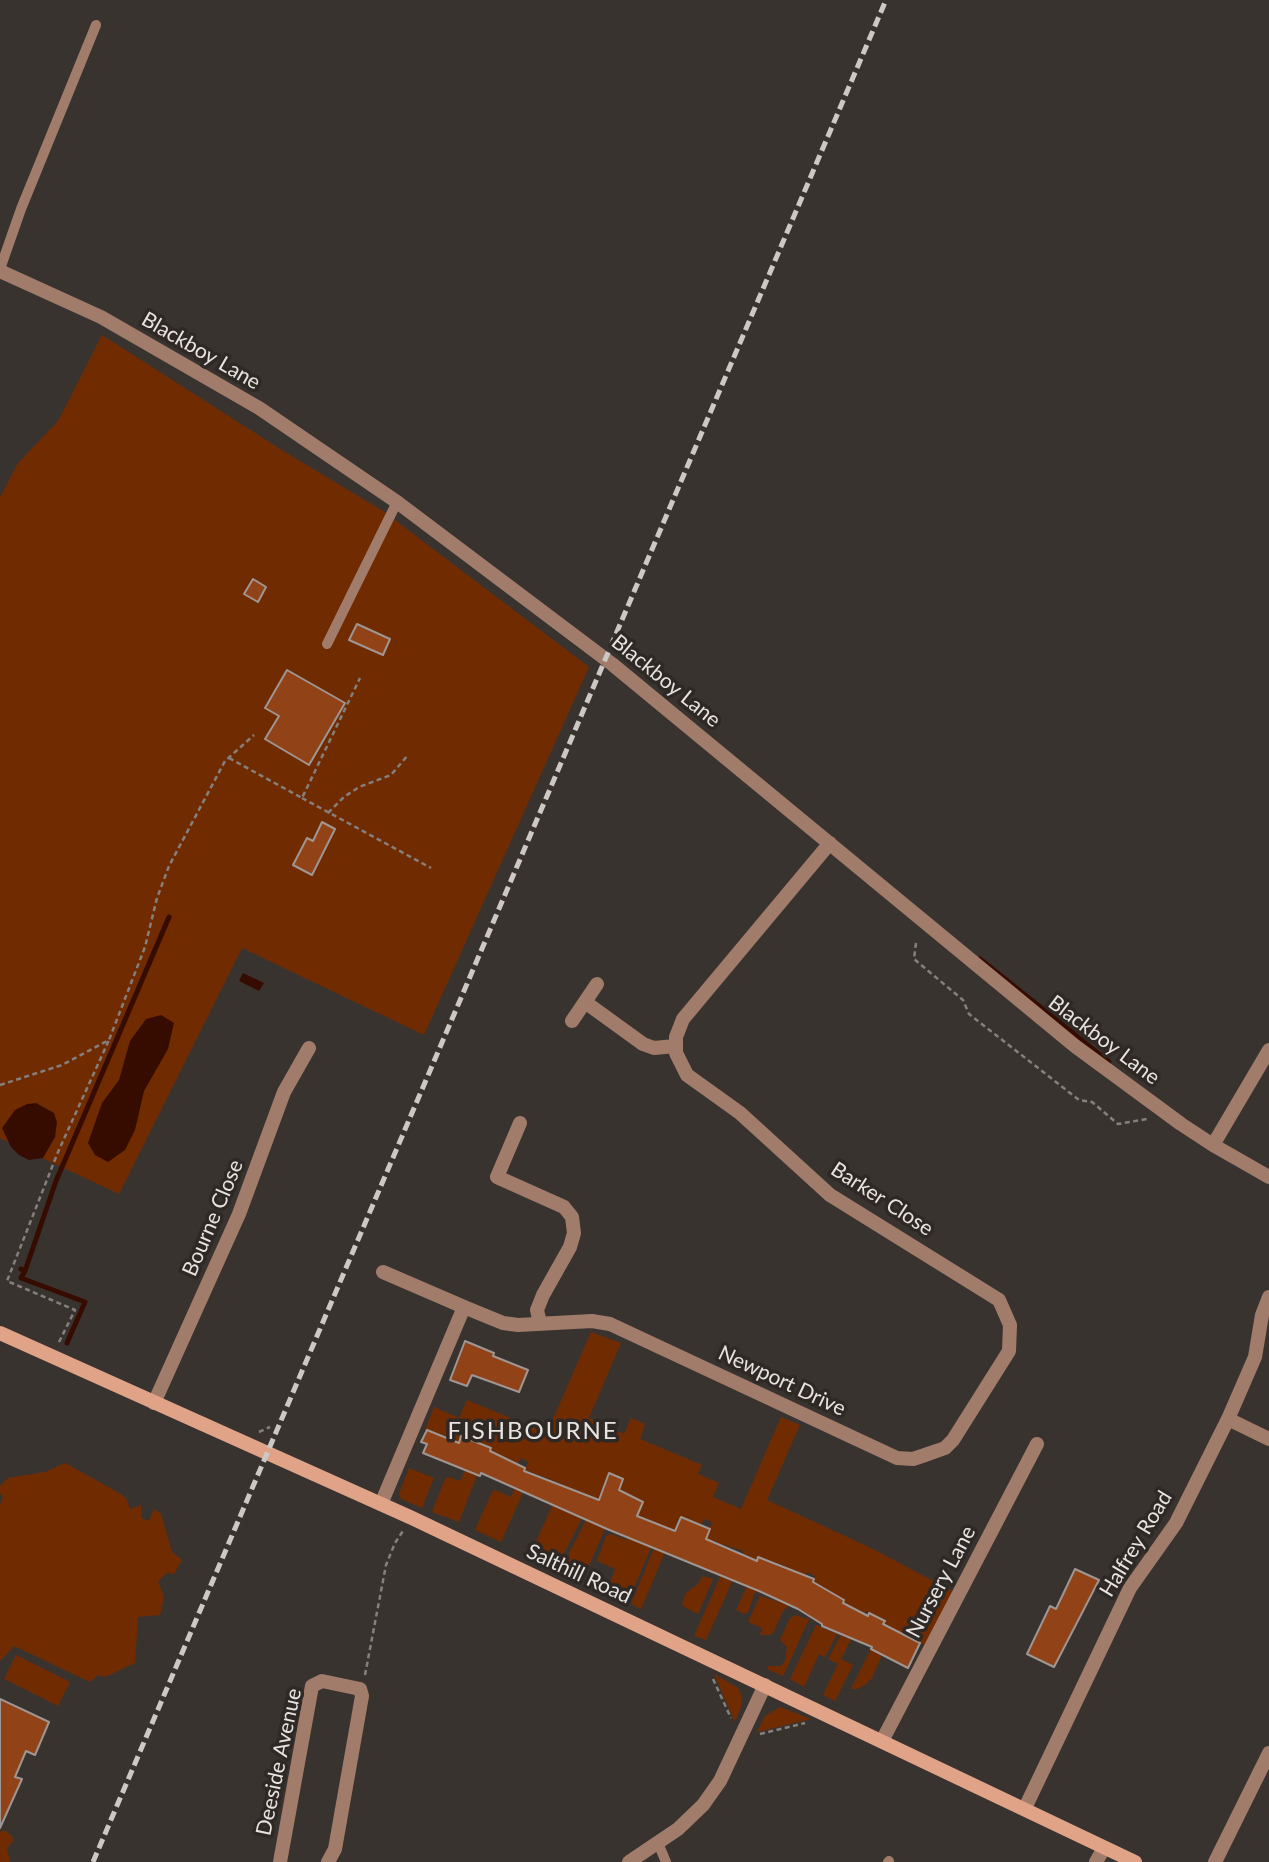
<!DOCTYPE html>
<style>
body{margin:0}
canvas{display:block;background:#393330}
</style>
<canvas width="1269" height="1862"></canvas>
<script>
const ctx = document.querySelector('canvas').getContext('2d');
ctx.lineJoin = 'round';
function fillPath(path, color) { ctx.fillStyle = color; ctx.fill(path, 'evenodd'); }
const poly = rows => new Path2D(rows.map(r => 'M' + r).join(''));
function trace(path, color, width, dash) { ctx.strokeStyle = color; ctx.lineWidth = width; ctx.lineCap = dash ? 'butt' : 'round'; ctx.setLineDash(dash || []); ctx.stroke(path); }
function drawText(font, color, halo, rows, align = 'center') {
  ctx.font = font + ' Lato,sans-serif'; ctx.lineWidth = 7; ctx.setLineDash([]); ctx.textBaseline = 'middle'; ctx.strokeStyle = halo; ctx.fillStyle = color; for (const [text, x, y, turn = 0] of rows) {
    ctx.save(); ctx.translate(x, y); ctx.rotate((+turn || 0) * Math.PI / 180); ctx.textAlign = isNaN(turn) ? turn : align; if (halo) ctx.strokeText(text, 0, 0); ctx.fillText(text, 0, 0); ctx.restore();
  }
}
const green = poly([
 [102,335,280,449,383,511,589,667,424,1035,242,948,119,1194,0,1138,0,497,18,463,58,421],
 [591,1332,621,1343,589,1418,624,1434,631,1418,645,1424,640,1439,702,1465,698,1474,719,1483,713,1497,741,1509,781,1417,800,1425,767,1500,871,1548,954,1592,925,1645,906,1636,881,1629,884,1621,867,1611,863,1614,835,1596,822,1596,825,1588,813,1582,815,1576,808,1572,803,1581,787,1574,789,1568,775,1562,771,1563,759,1557,757,1561,743,1554,743,1551,706,1539,712,1522,704,1519,701,1525,680,1516,641,1609,631,1604,663,1527,647,1521,638,1542,651,1548,628,1602,606,1592,615,1569,597,1561,606,1536,611,1534,627,1540,643,1503,631,1498,628,1494,618,1492,623,1479,609,1473,589,1520,604,1526,605,1529,589,1566,572,1559,566,1574,562,1572,569,1553,586,1520,582,1518,557,1567,554,1568,529,1557,562,1484,525,1470,528,1462,521,1458,516,1466,489,1454,491,1448,462,1437,456,1448,450,1439,425,1430,434,1407,459,1418,467,1400,547,1433],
 [571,1489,590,1497,563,1509],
 [65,1463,119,1493,126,1498,130,1509,141,1505,141,1518,149,1521,154,1509,161,1514,172,1552,182,1560,174,1574,167,1573,158,1581,164,1597,160,1615,138,1617,135,1663,105,1677,98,1675,90,1682,14,1646,0,1661,0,1505,3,1497,0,1493,0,1486,8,1478,45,1472],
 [409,1468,434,1478,422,1508,401,1499,399,1494],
 [465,1470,477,1475,459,1522,432,1512,445,1479,448,1477,460,1481],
 [515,1488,522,1492,522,1495,501,1542,475,1530,492,1492,495,1490,511,1497],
 [721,1575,732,1579,732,1582,706,1640,694,1636],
 [703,1576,713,1579,698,1614,686,1608,682,1605,683,1601,686,1593,698,1584],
 [747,1586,760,1592,755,1592,748,1612,745,1614,736,1610],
 [760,1596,789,1605,783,1611,773,1633,769,1635,760,1635,762,1628,748,1622],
 [796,1615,805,1619,810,1617,783,1676,767,1669,768,1666,781,1666,785,1660,787,1647,780,1640,790,1618],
 [816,1625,837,1634,825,1657,819,1654,804,1687,790,1679],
 [841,1635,847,1638,852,1637,841,1659,853,1665,835,1701,823,1695,838,1664,828,1659],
 [871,1649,882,1655,872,1678,865,1685,857,1689,851,1689],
 [16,1655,70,1682,58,1706,4,1679],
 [714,1674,738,1688,742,1697,741,1707,735,1722],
 [780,1707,811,1719,757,1732,765,1716],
 [4,1830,12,1836,13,1841,7,1848,10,1862,0,1862,0,1832]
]);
const water = poly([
 [243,973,264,983,259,991,239,981],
 [161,1015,174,1023,168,1049,144,1091,135,1130,125,1150,108,1162,95,1155,88,1143,102,1103,119,1080,130,1041,146,1019],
 [36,1103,54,1113,57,1122,55,1137,43,1158,29,1160,19,1155,11,1147,2,1128,15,1110,27,1104]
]);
const stream = poly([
 [980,959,1109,1062],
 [21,1269,25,1271,56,1181,169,917],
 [25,1271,21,1278,85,1302,67,1343]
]);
const building = poly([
 [253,579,266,587,258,602,244,594,253,579],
 [357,624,390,639,383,655,349,640,357,624],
 [287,670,345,703,309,765,265,739,279,716,265,708,287,670],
 [322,822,335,829,312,875,293,865,307,838,313,841,322,822],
 [465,1341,494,1353,493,1356,528,1370,519,1392,472,1375,467,1386,450,1380,465,1341],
 [427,1430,459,1443,461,1436,491,1448,490,1451,525,1468,524,1471,599,1500,609,1473,623,1479,619,1490,643,1502,637,1516,675,1531,681,1517,710,1529,706,1539,757,1561,758,1557,814,1579,813,1582,844,1600,843,1603,868,1616,869,1613,885,1621,883,1624,920,1643,908,1668,871,1649,872,1647,822,1626,822,1624,798,1609,759,1591,607,1529,481,1473,480,1476,423,1453,427,1444,421,1442,427,1430],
 [1075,1569,1099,1580,1054,1667,1027,1654,1050,1606,1056,1609,1075,1569],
 [0,1699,49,1722,35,1755,26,1751,15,1777,22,1779,0,1828,0,1699]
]);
const path = poly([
 [229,758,302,798,360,678],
 [302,798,431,868],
 [328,813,344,797,359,787,391,775,408,755],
 [916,943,914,959,963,1000,969,1014,1056,1082,1079,1100,1092,1102,1118,1124,1147,1119],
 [0,1085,62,1065,109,1040,145,947,157,898,169,866,225,761,254,735],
 [59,1342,75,1310,7,1281,58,1152,109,1040],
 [259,1432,270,1427],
 [365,1675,386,1565,395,1543,403,1531],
 [713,1679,731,1718],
 [760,1734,805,1723]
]);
const lane = poly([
 [0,269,21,209,96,25],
 [327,644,397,502],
 [658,1843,666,1862],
 [888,1862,889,1861]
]);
const street = poly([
 [0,271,101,317,259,408,397,502,612,664,1075,1046,1181,1124,1213,1145,1269,1177],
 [585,1002,643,1044,654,1048,675,1046],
 [572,1021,597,984],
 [520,1123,497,1177,564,1207,572,1217,574,1233,570,1247,543,1295,537,1310,540,1323],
 [1213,1145,1269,1050],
 [383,1272,464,1307],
 [154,1403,239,1214,284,1092,309,1048],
 [1228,1419,1269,1439],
 [381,1504,464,1307,503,1323,518,1325,592,1321,610,1324,897,1458,913,1459,925,1455,945,1448,953,1440,1009,1351,1010,1325,999,1300,830,1195,740,1113,687,1075,676,1053,676,1037,683,1019,830,843],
 [882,1741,1037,1444],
 [1025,1808,1130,1588,1176,1523,1228,1419,1255,1357,1262,1315,1269,1297],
 [280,1862,312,1686,322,1681,360,1689,362,1696,335,1849,328,1862],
 [629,1862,678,1829,703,1805,720,1781,765,1685],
 [1096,1862,1104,1848],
 [1215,1862,1269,1753]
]);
const secondary = poly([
 [0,1333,412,1518,1135,1862]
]);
const rail = poly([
 [93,1862,886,0]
]);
const streetNames = [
 ["Blackboy Lane",201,351,30],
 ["Blackboy Lane",666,681,39],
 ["Blackboy Lane",1104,1040,37],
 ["Barker Close",882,1199,33],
 ["Bourne Close",213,1218,-67],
 ["Newport Drive",782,1381,25],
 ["Halfrey Road",1136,1544,-59],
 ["Salthill Road",579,1574,25],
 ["Nursery Lane",941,1582,-62],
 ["Deeside Avenue",279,1762,-78]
];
const quarterNames = [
 ["FISHBOURNE",533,1431]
];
fillPath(green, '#712b01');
fillPath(water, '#360c00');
trace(stream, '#360c00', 5);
fillPath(building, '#924217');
trace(building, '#9e9693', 2);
trace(path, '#85807d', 2.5, [5, 3.5]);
trace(lane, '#a27c6b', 10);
trace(street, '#a27c6b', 14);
trace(secondary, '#e1a388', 14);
trace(rail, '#ccc8c6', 5, [10, 5]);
drawText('21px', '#e7e3e1', '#2f2926', streetNames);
ctx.letterSpacing = '2px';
drawText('24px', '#e7e3e1', '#2f2926', quarterNames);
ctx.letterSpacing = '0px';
</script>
